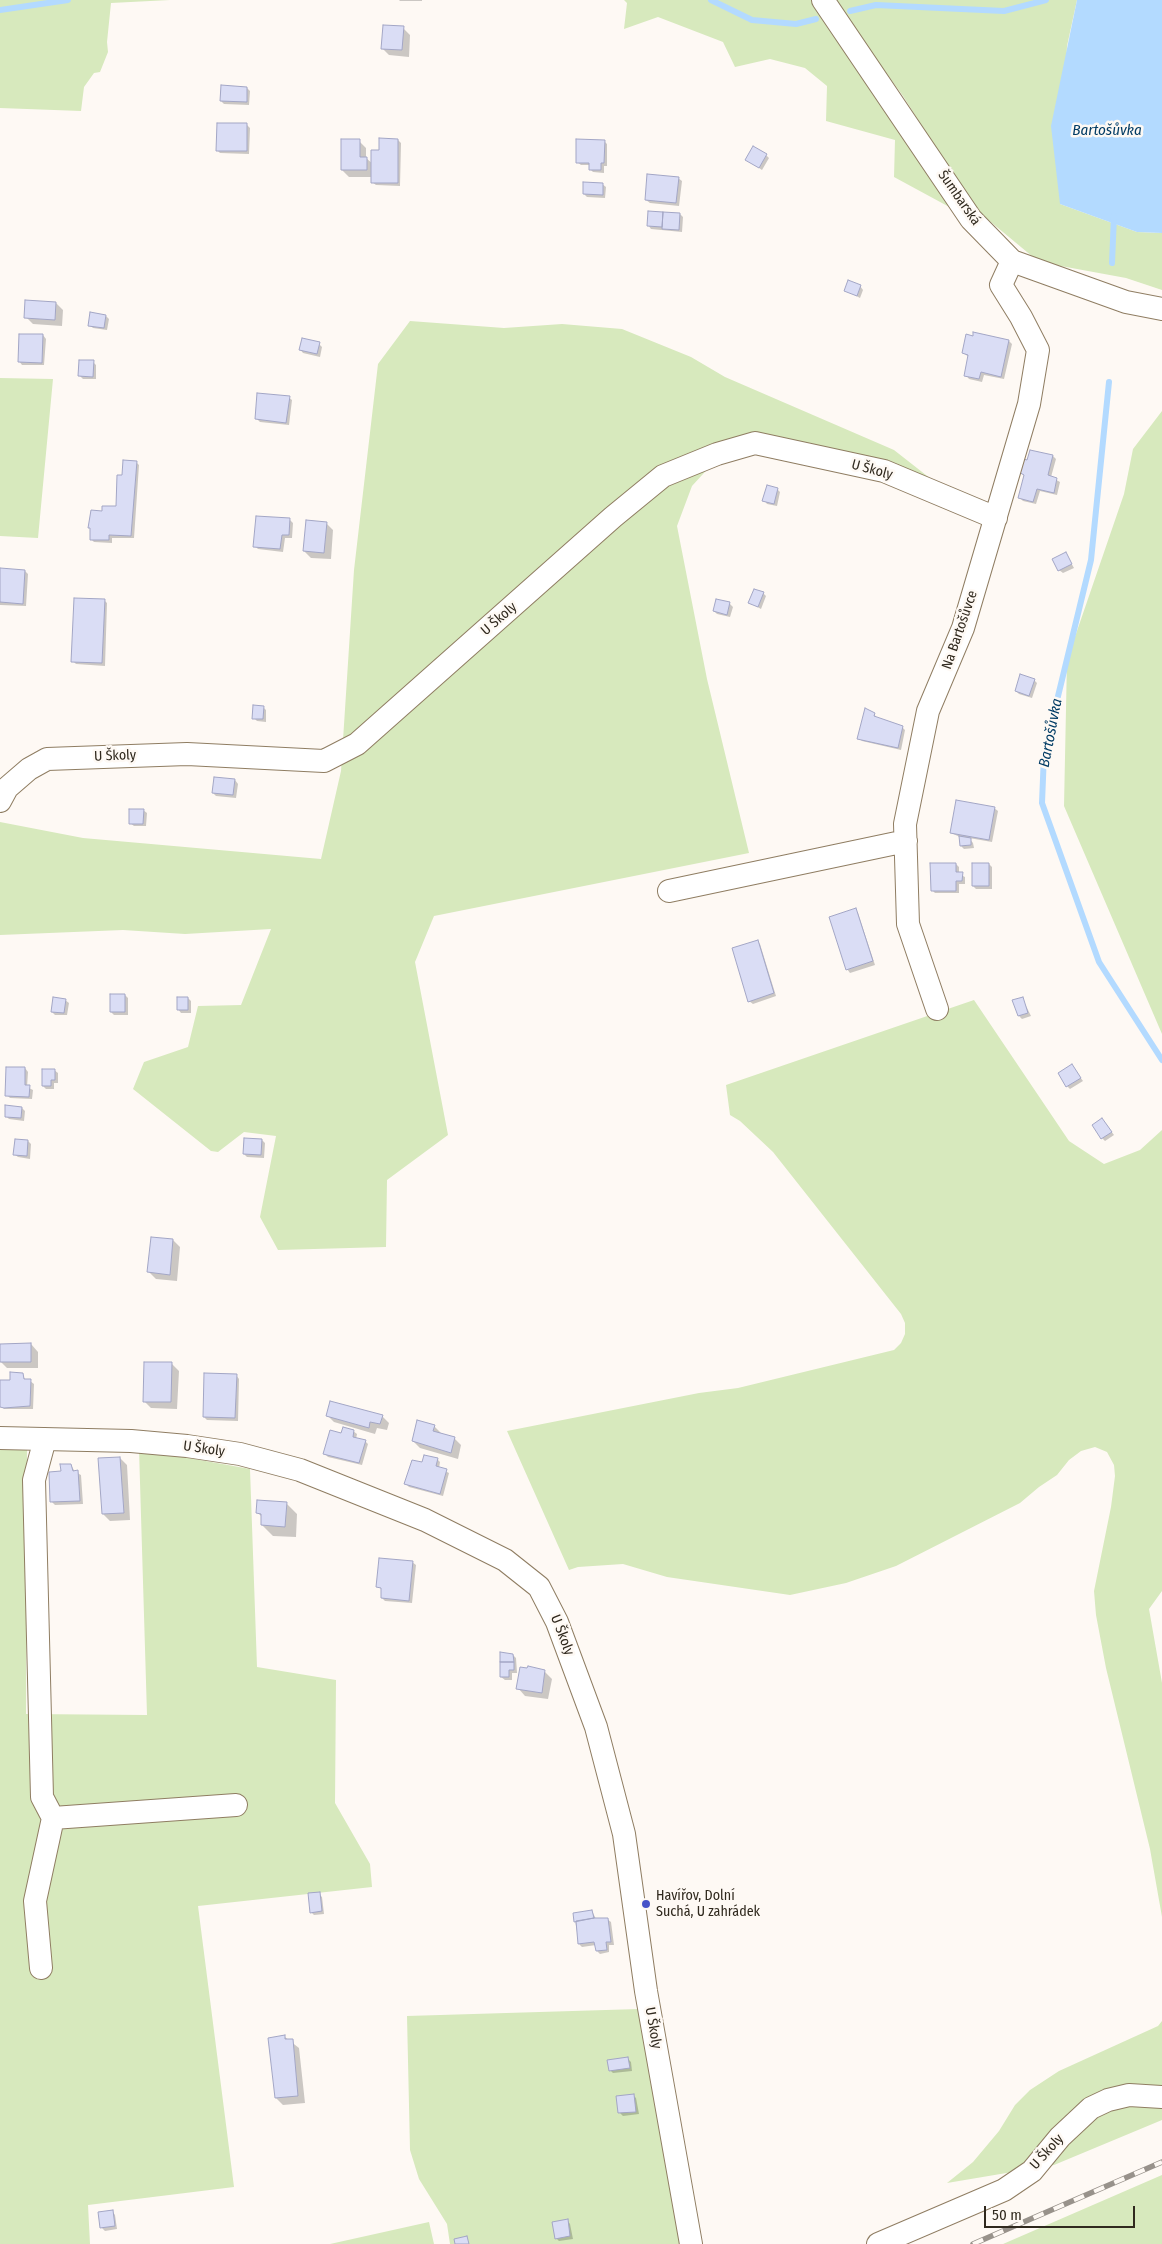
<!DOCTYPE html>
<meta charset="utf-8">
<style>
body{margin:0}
#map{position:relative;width:1162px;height:2244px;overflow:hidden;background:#fef9f4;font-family:"Fira Sans Condensed",sans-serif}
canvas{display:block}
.scale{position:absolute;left:984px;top:2206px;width:151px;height:22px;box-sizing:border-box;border:2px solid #30291e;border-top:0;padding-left:6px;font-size:15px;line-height:18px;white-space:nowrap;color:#30291e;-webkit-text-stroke:4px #fef9f4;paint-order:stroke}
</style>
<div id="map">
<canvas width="1162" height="2244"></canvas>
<div class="scale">50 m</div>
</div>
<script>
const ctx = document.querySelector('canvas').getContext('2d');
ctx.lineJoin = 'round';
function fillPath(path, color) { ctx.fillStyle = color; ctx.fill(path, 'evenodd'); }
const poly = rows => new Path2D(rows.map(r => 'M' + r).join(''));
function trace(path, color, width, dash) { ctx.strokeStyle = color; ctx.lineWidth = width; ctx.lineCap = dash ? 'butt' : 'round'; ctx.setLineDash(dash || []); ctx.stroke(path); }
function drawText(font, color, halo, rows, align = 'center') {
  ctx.font = font + ' "Fira Sans Condensed",sans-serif'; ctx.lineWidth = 5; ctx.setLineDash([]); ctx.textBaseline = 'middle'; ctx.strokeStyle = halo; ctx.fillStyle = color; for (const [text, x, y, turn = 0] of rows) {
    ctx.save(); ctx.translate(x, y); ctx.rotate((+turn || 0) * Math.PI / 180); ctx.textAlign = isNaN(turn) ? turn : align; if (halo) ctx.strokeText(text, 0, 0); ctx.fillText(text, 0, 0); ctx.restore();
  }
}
const green = poly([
 [0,0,170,0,111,3,107,42,108,52,100,72,94,73,84,87,81,111,0,108],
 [624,0,813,0,953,209,894,177,895,140,826,121,827,86,805,68,770,59,735,67,723,42,658,17,624,29,627,3],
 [833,0,1077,0,1067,46,1060,204,1137,232,1162,233,1162,290,1126,278,1039,262,974,208,903,96],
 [410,321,504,328,562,324,622,329,691,357,725,377,894,450,931,479,758,437,714,462,692,486,677,526,707,679,749,853,434,916,415,962,448,1135,387,1180,386,1247,278,1250,260,1217,276,1136,244,1132,218,1152,211,1151,133,1089,144,1062,188,1047,198,1006,241,1005,271,929,185,934,123,930,0,935,0,822,83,838,321,859,341,771,354,570,378,364],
 [0,378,53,379,38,538,0,536],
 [1162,411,1162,1034,1064,806,1067,660,1124,494,1133,449],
 [974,1000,1069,1141,1104,1164,1140,1150,1162,1130,1162,1591,1149,1609,1162,1683,1162,1917,1150,1849,1106,1668,1096,1615,1094,1591,1111,1507,1115,1476,1114,1465,1107,1452,1095,1447,1081,1451,1069,1460,1057,1475,1039,1487,1020,1503,896,1566,846,1583,790,1595,667,1577,623,1564,578,1567,569,1570,507,1431,699,1393,738,1388,894,1350,901,1343,905,1334,905,1323,901,1314,773,1152,740,1121,730,1115,726,1085],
 [0,1445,27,1446,26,1714,147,1715,139,1449,250,1469,257,1667,336,1680,335,1803,370,1864,372,1887,198,1906,234,2187,88,2205,90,2244,0,2244],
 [639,2009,683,2244,450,2244,447,2224,419,2179,410,2150,407,2016],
 [1162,2021,1162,2120,1054,2165,947,2183,973,2162,999,2131,1015,2105,1030,2090,1059,2071,1158,2026],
 [1162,2175,1162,2244,1003,2244],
 [429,2222,434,2244,330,2244]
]);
const water = poly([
 [1077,0,1162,0,1162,233,1137,232,1060,204,1051,126]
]);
const shadow = poly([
 [399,0,422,0,422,1,400,1],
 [403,28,410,35,409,57,389,55,382,48],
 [247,88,250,91,249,105,224,104,221,101],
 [247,125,250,128,249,154,220,153,217,150],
 [398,140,401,143,400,186,376,185,372,182,373,177,349,177,342,170,359,141,366,148,366,158,373,164,381,152],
 [604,141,607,144,607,166,604,166,604,173,593,172,590,169,590,165,581,165,577,162],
 [766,155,769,158,762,170,747,160],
 [678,178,682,181,679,206,650,203,646,200],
 [602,184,606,187,605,198,587,197,584,194],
 [649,213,680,214,683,217,682,232,651,229,648,225],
 [860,286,863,290,860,298,845,290],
 [56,303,63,310,62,326,33,324,26,317],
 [106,316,109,319,107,330,93,328,90,325],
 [43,335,46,339,44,365,22,365,19,361],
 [1009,341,1012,344,1004,379,984,375,982,382,969,379,966,375,969,357,963,353],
 [319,344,322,347,320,357,303,353,300,349],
 [93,362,96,365,96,379,83,379,80,376],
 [288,397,292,400,289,425,260,422,257,419],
 [1053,456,1056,459,1051,477,1060,482,1057,495,1040,491,1036,504,1023,501,1020,498,1025,476,1018,471,1028,461],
 [136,462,139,465,134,538,112,538,112,543,94,542,91,539,91,529,89,527,103,512,117,508,123,476],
 [777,489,780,492,777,506,767,504,764,500],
 [290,520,293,523,292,538,285,538,283,552,258,549,255,546],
 [326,523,333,530,331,559,311,558,304,551],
 [1066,554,1074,568,1063,573,1059,570],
 [0,569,25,571,28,574,26,606,0,605],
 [763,593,766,596,761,609,750,603],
 [104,600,107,603,105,666,76,664,73,661],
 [730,604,733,607,730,617,717,614,714,611],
 [1034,680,1037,683,1032,698,1019,694,1016,691],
 [263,707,266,710,266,722,257,721,254,718],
 [874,714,877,718,902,727,905,730,901,750,862,741,859,738],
 [235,780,238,784,236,798,216,796,213,793],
 [994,808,998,811,992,842,969,838,973,843,974,848,964,849,961,846,960,837,951,833],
 [143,810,147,813,146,826,134,826,130,823],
 [956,864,959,867,959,874,965,877,965,884,959,884,959,893,935,893,932,890],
 [989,864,992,867,992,889,976,889,973,886],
 [855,910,858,913,875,965,850,973,847,969],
 [757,941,760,944,776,996,753,1004,749,1001],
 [125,995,128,998,128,1015,114,1015,111,1012],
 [188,998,191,1001,191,1013,181,1013,178,1009],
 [1022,998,1031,1016,1022,1019,1019,1016],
 [65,1000,69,1003,67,1015,55,1015,52,1012],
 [1072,1066,1083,1081,1070,1089,1067,1086],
 [25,1068,28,1072,27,1087,33,1090,32,1099,10,1098,7,1095],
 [54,1070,58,1073,58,1083,54,1083,54,1089,46,1089,43,1086],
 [22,1108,25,1111,24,1121,9,1119,6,1116],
 [1102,1119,1114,1135,1105,1141,1102,1138],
 [262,1140,265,1143,264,1158,247,1157,244,1154],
 [28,1141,31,1144,30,1159,18,1157,14,1154],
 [173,1240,180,1247,177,1281,156,1279,149,1272],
 [31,1344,38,1352,38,1368,7,1368,0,1361,0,1345],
 [172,1364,179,1371,177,1409,151,1408,144,1401],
 [22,1374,26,1381,30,1381,34,1384,33,1409,4,1409,1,1406,11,1381],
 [236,1375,239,1379,238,1421,207,1420,204,1417],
 [327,1415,382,1416,389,1423,387,1430,377,1428,375,1434,334,1422],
 [434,1426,441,1433,454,1438,461,1445,458,1459,420,1448,413,1441],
 [353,1431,357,1434,356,1439,365,1441,368,1444,362,1465,328,1457,325,1454,342,1435],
 [120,1458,127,1465,130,1520,110,1521,103,1514],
 [437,1459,440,1462,439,1468,449,1473,443,1496,409,1487,406,1484,423,1464],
 [71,1465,75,1472,81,1475,83,1504,55,1505,52,1502,62,1472],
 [286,1503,297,1514,296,1537,273,1536,262,1525,262,1517,258,1513],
 [412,1562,416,1565,412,1603,385,1601,382,1598,383,1590,377,1586],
 [513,1655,516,1658,517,1673,512,1673,512,1680,505,1680,501,1677],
 [545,1672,552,1679,548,1699,525,1696,518,1688],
 [319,1894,322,1897,324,1914,314,1915,311,1912],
 [592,1911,596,1919,607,1919,611,1922,614,1945,609,1945,609,1952,600,1954,597,1951,596,1945,582,1947,579,1944,574,1914],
 [285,2037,299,2048,305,2103,283,2105,276,2098],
 [628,2059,631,2062,632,2071,613,2073,610,2070],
 [633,2095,636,2098,639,2114,623,2116,620,2113],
 [112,2211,115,2215,117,2229,105,2231,102,2228],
 [567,2220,570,2224,573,2239,559,2241,556,2238]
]);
const stream = poly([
 [711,0,752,20,796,24,816,19],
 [0,10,68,0],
 [850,11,876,5,1004,11,1046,0],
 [1112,263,1114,216],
 [1109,382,1091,560,1044,754,1042,803,1099,962,1162,1060]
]);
const building = poly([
 [383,25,404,26,402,50,381,49,383,25],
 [221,85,247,87,247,102,220,101,221,85],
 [217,123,247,123,247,151,216,151,217,123],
 [379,138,398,139,398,183,371,183,371,150,379,150,379,138],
 [341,139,360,139,360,157,367,157,367,170,341,170,341,139],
 [576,139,605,140,604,163,601,163,601,170,589,170,589,163,576,163,576,139],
 [753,146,767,154,759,168,745,160,753,146],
 [647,174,679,177,676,203,645,200,647,174],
 [583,182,603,183,603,195,583,194,583,182],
 [648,211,663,212,662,227,647,226,648,211],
 [663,212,680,213,679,230,662,229,663,212],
 [848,280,861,285,857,296,844,291,848,280],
 [25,300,56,302,55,320,24,318,25,300],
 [90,312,106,315,104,328,88,326,90,312],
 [973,332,1009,340,1001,377,981,372,979,379,964,376,968,355,962,353,966,334,973,336,973,332],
 [19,334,43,334,42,363,18,362,19,334],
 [302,338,320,342,317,354,299,350,302,338],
 [79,360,94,360,93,377,78,376,79,360],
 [257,393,290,396,286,423,255,419,257,393],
 [1030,450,1053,455,1048,475,1057,478,1054,493,1037,489,1033,502,1018,498,1024,475,1017,471,1020,458,1027,460,1030,450],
 [123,460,137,461,131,536,109,535,109,540,90,540,90,528,88,528,91,510,102,511,102,506,116,506,117,475,122,475,123,460],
 [767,485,778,488,774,504,762,501,767,485],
 [256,516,290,518,289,535,282,535,280,549,253,547,256,516],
 [306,520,327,522,324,553,303,551,306,520],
 [1066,552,1072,564,1058,571,1052,559,1066,552],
 [0,568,25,570,23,604,0,602,0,568],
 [754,589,764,592,758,607,748,603,754,589],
 [74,598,105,599,102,663,71,662,74,598],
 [716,599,730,602,727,615,713,611,716,599],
 [1020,674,1035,679,1029,696,1015,691,1020,674],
 [253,705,264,706,263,719,252,719,253,705],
 [865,708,875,713,874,716,903,726,898,748,857,739,865,708],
 [214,777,235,779,233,795,212,793,214,777],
 [956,800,995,807,989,840,950,833,956,800],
 [129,809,144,809,143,824,129,824,129,809],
 [959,836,971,838,971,845,960,846,959,836],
 [930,863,956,863,956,872,963,872,962,881,956,881,956,891,931,891,930,863],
 [972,863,989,863,989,886,972,886,972,863],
 [856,908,873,961,846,970,829,917,856,908],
 [758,940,774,993,748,1002,732,948,758,940],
 [110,994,125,994,125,1012,110,1012,110,994],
 [53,997,66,999,64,1013,51,1012,53,997],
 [177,997,188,997,188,1010,177,1010,177,997],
 [1023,997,1028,1013,1018,1016,1012,1000,1023,997],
 [1072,1064,1081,1078,1066,1087,1058,1073,1072,1064],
 [6,1067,25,1067,25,1085,30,1085,29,1097,5,1096,6,1067],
 [42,1069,55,1069,55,1080,51,1080,51,1086,42,1086,42,1069],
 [5,1105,22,1107,21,1118,5,1117,5,1105],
 [1102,1118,1112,1132,1101,1139,1092,1125,1102,1118],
 [244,1138,262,1139,261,1155,243,1154,244,1138],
 [15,1139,28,1140,27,1156,13,1155,15,1139],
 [151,1237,173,1239,170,1275,147,1272,151,1237],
 [31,1343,31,1362,0,1362,0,1344,31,1343],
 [144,1362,172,1362,171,1402,143,1402,144,1362],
 [10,1372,23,1373,24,1379,31,1379,30,1406,4,1408,0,1407,0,1380,10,1380,10,1372],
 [204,1373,237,1374,235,1418,203,1417,204,1373],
 [330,1401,383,1415,380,1424,370,1422,369,1428,326,1416,330,1401],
 [417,1420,435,1425,433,1431,455,1437,451,1453,412,1441,417,1420],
 [343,1427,354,1430,353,1437,366,1440,359,1463,323,1454,330,1430,341,1433,343,1427],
 [424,1455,438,1458,436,1466,447,1469,440,1494,404,1484,412,1460,422,1462,424,1455],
 [120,1457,124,1513,102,1514,98,1458,120,1457],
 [60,1464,71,1464,73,1471,78,1470,80,1501,50,1502,49,1472,61,1471,60,1464],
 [257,1500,287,1502,285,1527,261,1525,261,1514,256,1513,257,1500],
 [379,1558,413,1561,409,1601,381,1598,381,1588,376,1587,379,1558],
 [500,1652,513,1654,514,1662,500,1662,500,1652],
 [500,1662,514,1662,514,1670,509,1670,509,1677,500,1677,500,1662],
 [528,1666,545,1670,542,1693,516,1689,520,1667,527,1668,528,1666],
 [320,1892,322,1911,310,1913,308,1893,320,1892],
 [592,1910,594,1918,574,1922,573,1913,592,1910],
 [594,1918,608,1918,611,1942,606,1942,607,1950,596,1951,594,1942,578,1944,576,1921,594,1918],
 [285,2035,285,2039,293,2039,298,2096,275,2098,268,2038,285,2035],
 [628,2057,630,2068,609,2071,607,2060,628,2057],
 [634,2094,636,2112,618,2113,616,2096,634,2094],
 [113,2210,115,2226,100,2228,98,2212,113,2210],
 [568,2219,570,2236,555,2239,552,2222,568,2219],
 [467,2236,469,2244,455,2244,454,2239,467,2236]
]);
const minor = poly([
 [823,0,971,219,1012,261,1126,302,1162,309],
 [0,801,7,788,29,769,47,759,187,754,324,761,357,744,613,517,663,476,717,454,755,443,884,471,996,518],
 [669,891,906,841],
 [937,1009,908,924,905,824,928,711,963,628,1029,404,1038,350,1021,317,1001,285,1012,261],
 [0,1438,131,1441,187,1446,240,1454,300,1470,425,1520,505,1560,539,1587,557,1622,596,1727,624,1834,646,1991,691,2244],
 [45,1439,34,1480,42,1797,53,1818,236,1805],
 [41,1968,35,1901,53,1818],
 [878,2244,1004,2190,1032,2171,1060,2137,1091,2108,1108,2100,1129,2095,1162,2097]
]);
const rail = poly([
 [973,2244,1162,2162]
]);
const markers = [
 [646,1904,5,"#4753c8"]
];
const streetNames = [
 ["Šumbarská",959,198,55],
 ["U Školy",872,470,15],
 ["U Školy",499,619,-41],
 ["Na Bartošůvce",960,630,-71],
 ["U Školy",115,756,-2],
 ["U Školy",204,1449,8],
 ["U Školy",562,1635,69],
 ["U Školy",653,2028,80],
 ["U Školy",1047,2152,-48]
];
const poiNames = [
 ["Havířov, Dolní",656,1896],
 ["Suchá, U zahrádek",656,1912]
];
const waterNames = [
 ["Bartošůvka",1107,131],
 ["Bartošůvka",1051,733,-79]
];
fillPath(green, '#d7e9bd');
fillPath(water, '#b3daff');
fillPath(shadow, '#0003');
trace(stream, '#b3daff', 6);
fillPath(building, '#daddf5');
trace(building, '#a3a6c5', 1);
trace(minor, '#8f7d62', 24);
trace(minor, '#fff', 22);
trace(rail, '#98928b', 5.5);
trace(rail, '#fef9f4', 4, [11]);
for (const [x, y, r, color] of markers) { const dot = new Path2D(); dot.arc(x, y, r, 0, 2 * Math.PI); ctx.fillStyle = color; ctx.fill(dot); trace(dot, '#fef9f4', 2); }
drawText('14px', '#30291e', '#fef9f4', streetNames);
drawText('14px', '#30291e', '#fef9f4', poiNames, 'left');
drawText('italic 15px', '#013b64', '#fef9f4', waterNames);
</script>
